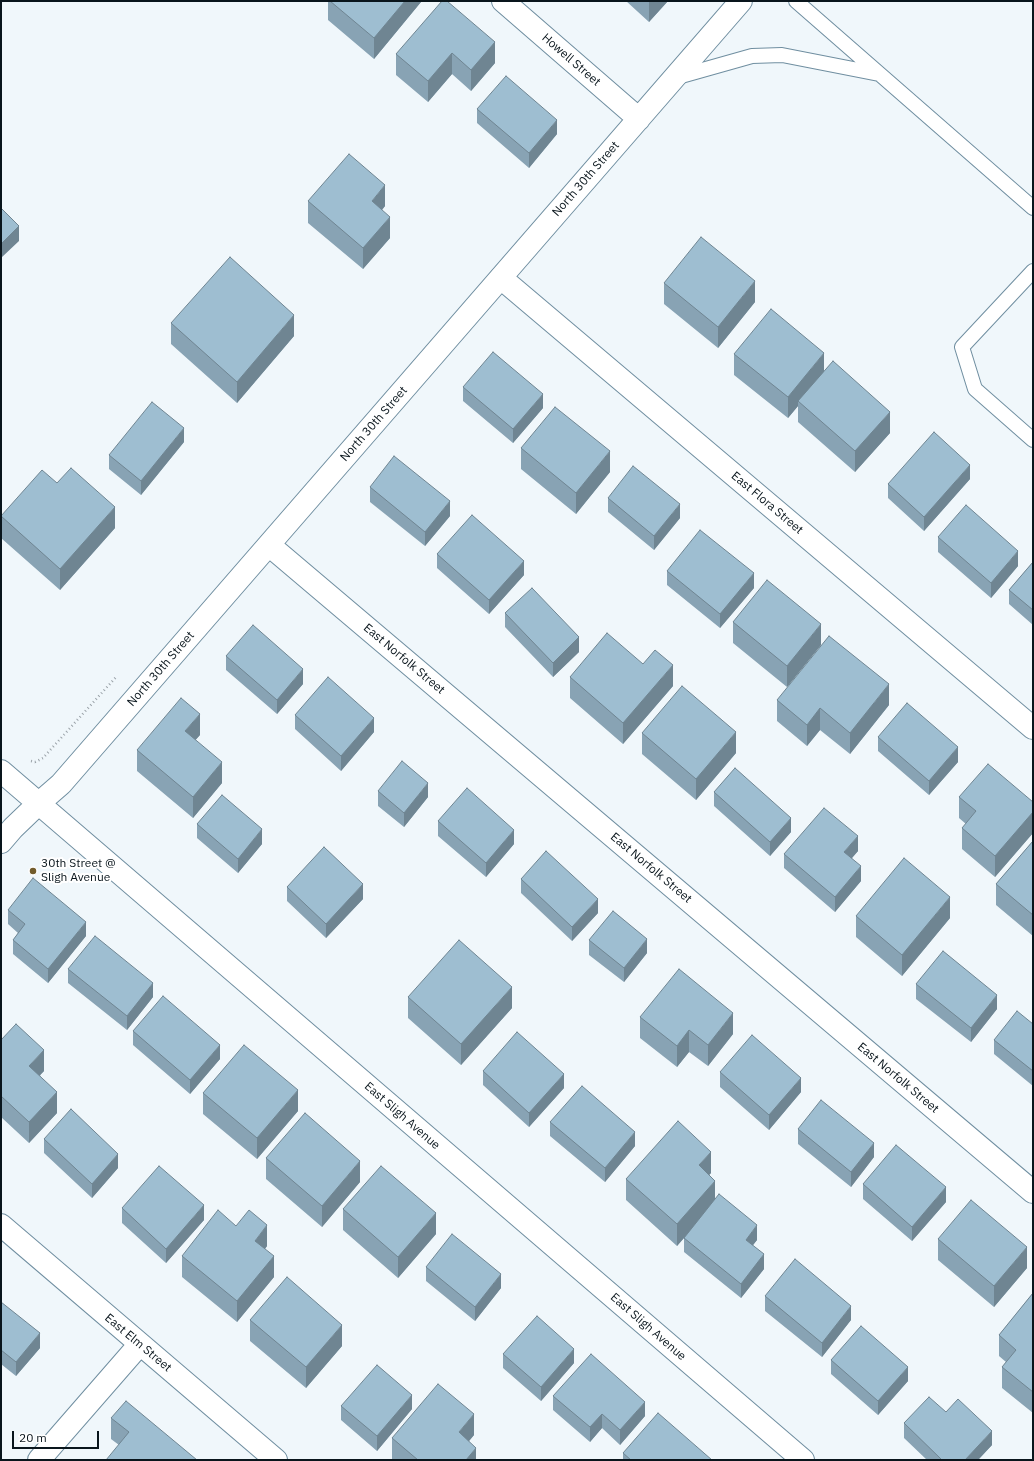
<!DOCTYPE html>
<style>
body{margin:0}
#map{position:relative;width:1034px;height:1461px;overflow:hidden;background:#f0f7fb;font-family:"IBM Plex Sans",sans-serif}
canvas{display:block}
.frame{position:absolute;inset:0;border:2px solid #09151c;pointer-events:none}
.scale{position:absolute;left:12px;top:1431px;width:87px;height:18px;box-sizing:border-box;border:2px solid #09151c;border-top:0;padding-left:5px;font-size:12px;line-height:14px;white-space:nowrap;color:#09151c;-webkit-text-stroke:3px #fff;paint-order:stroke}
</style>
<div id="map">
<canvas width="1034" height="1461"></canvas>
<div class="frame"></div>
<div class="scale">20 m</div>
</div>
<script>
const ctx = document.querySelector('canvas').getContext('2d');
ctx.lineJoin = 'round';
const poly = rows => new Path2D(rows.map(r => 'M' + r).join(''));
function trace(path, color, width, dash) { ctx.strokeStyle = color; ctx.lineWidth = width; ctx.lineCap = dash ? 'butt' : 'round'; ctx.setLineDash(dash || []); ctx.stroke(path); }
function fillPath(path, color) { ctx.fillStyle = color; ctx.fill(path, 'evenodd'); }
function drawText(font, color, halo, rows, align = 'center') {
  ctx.font = font + ' "IBM Plex Sans",sans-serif'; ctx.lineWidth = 4; ctx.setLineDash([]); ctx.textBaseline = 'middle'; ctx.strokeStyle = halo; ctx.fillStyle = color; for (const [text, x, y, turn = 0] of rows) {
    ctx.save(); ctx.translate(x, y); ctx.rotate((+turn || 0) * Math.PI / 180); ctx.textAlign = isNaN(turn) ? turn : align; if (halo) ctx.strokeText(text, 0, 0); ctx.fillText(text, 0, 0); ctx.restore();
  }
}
const path = poly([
 [31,761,35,762,43,758,117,676]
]);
const lane = poly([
 [796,1,1033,208],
 [674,78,752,56,782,55,879,74],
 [1033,271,962,347,975,389,1033,440]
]);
const street = poly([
 [503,1,639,119],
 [269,545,1033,1192],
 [38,804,61,784,741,1],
 [1,1225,276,1460],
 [39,1460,140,1344]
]);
const secondary = poly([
 [501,278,1033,728],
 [1,771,803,1460],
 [1,842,13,828,38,804]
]);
const wall = poly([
 [328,1,421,1,421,2,374,59,328,20],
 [626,1,668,1,649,22],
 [495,42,495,63,471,91,452,74,428,102,396,75,396,54],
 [477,109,557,134,529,168,477,123],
 [308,201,385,206,382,210,390,238,363,269,308,223],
 [664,283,755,302,718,348,664,304],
 [171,323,294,336,237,403,171,344],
 [734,354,824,371,890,433,855,472,798,422,798,406,788,418,734,375],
 [463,387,543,408,513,443,463,401],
 [184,442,141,495,109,469,109,455],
 [521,448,610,472,576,514,521,469],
 [970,479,924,531,888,498,888,484],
 [57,483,115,528,60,590,1,538,1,516],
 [370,487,450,516,425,546,370,502],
 [608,498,680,518,654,550,608,512],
 [938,537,1018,566,991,598,938,552],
 [437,554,524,575,489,614,437,568],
 [1033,562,1033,625,1009,604,1009,590],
 [667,571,754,588,720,628,667,585],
 [505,613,579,652,553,677,505,627],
 [733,622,821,645,787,687,733,643],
 [226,656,303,684,277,714,226,670],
 [643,664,673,686,623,744,570,698,570,677],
 [777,700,889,705,850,754,820,730,807,746,777,721],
 [295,715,374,732,341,771,295,729],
 [642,733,736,753,696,800,642,754],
 [200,735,195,740,222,783,193,818,137,771,137,750],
 [878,737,958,762,929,795,878,751],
 [378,791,428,797,404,827,378,806],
 [714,792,791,832,770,856,714,806],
 [959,797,1033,802,1033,833,995,877,962,849,962,828,966,824,959,818],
 [438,821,514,844,486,877,438,836],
 [197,824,262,844,238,873,197,838],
 [1033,841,1033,936,996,905,996,884],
 [858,851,852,858,861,881,835,912,784,868,784,854],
 [521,879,598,913,572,941,521,893],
 [287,887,363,899,326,938,287,901],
 [8,910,86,936,48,983,13,954,13,940,18,933,8,924],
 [856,916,950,918,902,976,856,937],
 [589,940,647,953,624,982,589,955],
 [68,969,153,997,127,1030,68,983],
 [916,984,997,1009,971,1042,916,999],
 [408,997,512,1008,461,1065,408,1018],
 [640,1017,733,1034,708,1066,689,1052,677,1067,640,1038],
 [1033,1024,1033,1086,994,1054,994,1040],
 [133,1031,220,1059,190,1094,133,1045],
 [1,1040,44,1071,40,1075,57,1113,29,1143,1,1117],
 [483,1071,564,1088,529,1127,483,1085],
 [720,1072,801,1092,769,1130,720,1087],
 [203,1093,298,1111,257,1159,203,1114],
 [550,1122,635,1146,605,1182,550,1136],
 [798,1129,874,1157,851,1187,798,1144],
 [44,1139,118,1168,92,1198,44,1153],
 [266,1158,360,1182,322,1227,266,1179],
 [711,1173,709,1175,715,1199,757,1240,753,1245,764,1269,741,1298,684,1252,684,1238,692,1229,677,1246,626,1200,626,1179],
 [863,1184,946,1202,912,1241,863,1199],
 [122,1208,204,1220,166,1263,122,1223],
 [343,1209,436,1234,398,1278,343,1230],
 [236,1226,267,1246,265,1249,274,1277,237,1322,182,1277,182,1256],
 [938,1239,1027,1268,994,1307,938,1260],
 [426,1267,501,1288,475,1321,426,1281],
 [1033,1293,1033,1413,1002,1388,1002,1367,1006,1362,999,1356,999,1335],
 [765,1296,851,1320,822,1357,765,1311],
 [1,1302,40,1348,16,1376,1,1364],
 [250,1320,342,1346,306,1388,250,1341],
 [503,1354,574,1363,541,1401,503,1368],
 [831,1360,908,1381,878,1415,831,1374],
 [553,1396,645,1416,620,1445,602,1428,590,1442,553,1410],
 [341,1406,412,1409,377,1451,341,1420],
 [946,1412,992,1445,978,1460,927,1460,904,1438,904,1423],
 [111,1418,197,1460,119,1445,111,1439],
 [474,1435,469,1441,476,1460,393,1460,392,1459,392,1438],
 [623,1453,712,1460,623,1460]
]);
const shadedWall = poly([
 [405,1,421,1,421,2,374,59,374,38],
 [649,1,668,1,649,22],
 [495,42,495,63,471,91,471,70],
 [452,53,452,74,428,102,428,81],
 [557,120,557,134,529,168,529,153],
 [385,185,385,206,372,222,372,201],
 [390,217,390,238,363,269,363,248],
 [19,226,19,241,1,258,1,244],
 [755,281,755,302,718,348,718,327],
 [294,315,294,336,237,403,237,382],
 [824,353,824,374,798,401,798,406,788,418,788,397],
 [543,394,543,408,513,443,513,429],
 [890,412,890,433,855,472,855,451],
 [184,428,184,442,141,495,141,481],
 [610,451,610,472,576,514,576,493],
 [970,465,970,479,924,531,924,517],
 [450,501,450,516,425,546,425,532],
 [680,504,680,518,654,550,654,536],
 [115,507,115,528,60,590,60,569],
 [1018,551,1018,566,991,598,991,583],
 [524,561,524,575,489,614,489,600],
 [754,573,754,588,720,628,720,614],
 [821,624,821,645,787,687,787,666],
 [579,637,579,652,553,677,553,663],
 [673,665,673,686,623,744,623,723],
 [303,669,303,684,277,714,277,700],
 [889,684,889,705,850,754,850,733],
 [820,708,820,730,807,746,807,725],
 [200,714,200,735,185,752,185,731],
 [374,718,374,732,341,771,341,756],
 [736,732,736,753,696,800,696,779],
 [958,747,958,762,929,795,929,781],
 [222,762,222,783,193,818,193,797],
 [428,783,428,797,404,827,404,813],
 [1033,812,1033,833,995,877,995,856],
 [791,818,791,832,770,856,770,842],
 [262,829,262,844,238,873,238,859],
 [514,830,514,844,486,877,486,863],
 [858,836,858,851,844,867,844,852],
 [861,866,861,881,835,912,835,897],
 [363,884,363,899,326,938,326,924],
 [950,897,950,918,902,976,902,955],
 [598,899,598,913,572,941,572,927],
 [86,922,86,936,48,983,48,969],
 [647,939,647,953,624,982,624,968],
 [153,983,153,997,127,1030,127,1016],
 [512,987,512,1008,461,1065,461,1044],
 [997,995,997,1009,971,1042,971,1028],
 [733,1013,733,1034,708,1066,708,1045],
 [689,1030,689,1052,677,1067,677,1046],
 [220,1045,220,1059,190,1094,190,1080],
 [44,1050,44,1071,29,1087,29,1066],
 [564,1074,564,1088,529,1127,529,1113],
 [801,1078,801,1092,769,1130,769,1115],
 [298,1090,298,1111,257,1159,257,1138],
 [57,1092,57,1113,29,1143,29,1122],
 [635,1132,635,1146,605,1182,605,1168],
 [874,1143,874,1157,851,1187,851,1172],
 [711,1152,711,1173,699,1186,699,1165],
 [118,1154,118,1168,92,1198,92,1184],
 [360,1161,360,1182,322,1227,322,1206],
 [715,1181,715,1202,677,1246,677,1224],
 [946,1187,946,1202,912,1241,912,1227],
 [204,1205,204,1220,166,1263,166,1249],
 [436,1213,436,1234,398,1278,398,1257],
 [267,1225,267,1246,255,1262,255,1241],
 [757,1225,757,1240,746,1254,746,1240],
 [1027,1247,1027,1268,994,1307,994,1286],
 [764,1254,764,1269,741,1298,741,1284],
 [274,1256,274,1277,237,1322,237,1301],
 [501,1274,501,1288,475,1321,475,1307],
 [851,1306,851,1320,822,1357,822,1343],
 [342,1325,342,1346,306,1388,306,1367],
 [40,1333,40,1348,16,1376,16,1362],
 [574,1349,574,1363,541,1401,541,1387],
 [908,1367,908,1381,878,1415,878,1401],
 [412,1395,412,1409,377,1451,377,1436],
 [645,1402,645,1416,620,1445,620,1430],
 [474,1414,474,1435,459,1453,459,1432],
 [602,1414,602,1428,590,1442,590,1427],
 [992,1431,992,1445,978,1460,965,1460],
 [476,1448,476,1460,466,1460]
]);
const building = poly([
 [330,1,405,1,374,38,330,1],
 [442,1,447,1,495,42,471,70,452,53,428,81,396,54,442,1],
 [506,76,557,120,529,153,477,109,506,76],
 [349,154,385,185,372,201,390,217,363,248,308,201,349,154],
 [1,208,19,226,1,244,1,208],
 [701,237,755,281,718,327,664,283,701,237],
 [230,257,294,315,237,382,171,323,230,257],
 [771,309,824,353,788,397,734,354,771,309],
 [493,352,543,394,513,429,463,387,493,352],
 [833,361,890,412,855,451,798,401,833,361],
 [152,402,184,428,141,481,109,455,152,402],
 [555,407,610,451,576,493,521,448,555,407],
 [934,432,970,465,924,517,888,484,934,432],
 [394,456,450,501,425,532,370,487,394,456],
 [633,466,680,504,654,536,608,498,633,466],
 [71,468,115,507,60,569,1,516,42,470,57,483,71,468],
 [966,505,1018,551,991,583,938,537,966,505],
 [472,515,524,561,489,600,437,554,472,515],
 [700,530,754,573,720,614,667,571,700,530],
 [1033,562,1033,610,1009,590,1033,562],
 [767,580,821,624,787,666,733,622,767,580],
 [532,588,579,637,553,663,505,613,532,588],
 [253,625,303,669,277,700,226,656,253,625],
 [607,633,643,664,655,650,673,665,623,723,570,677,607,633],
 [829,636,889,684,850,733,820,708,807,725,777,700,829,636],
 [328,677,374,718,341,756,295,715,328,677],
 [682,686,736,732,696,779,642,733,682,686],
 [181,698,200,714,185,731,222,762,193,797,137,750,181,698],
 [907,703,958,747,929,781,878,737,907,703],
 [402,761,428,783,404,813,378,791,402,761],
 [988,764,1033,802,1033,812,995,856,962,828,976,811,959,797,988,764],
 [735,768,791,818,770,842,714,792,735,768],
 [467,788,514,830,486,863,438,821,467,788],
 [222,795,262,829,238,859,197,824,222,795],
 [824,808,858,836,844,852,861,866,835,897,784,854,824,808],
 [1033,841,1033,915,996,884,1033,841],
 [324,847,363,884,326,924,287,887,324,847],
 [546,851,598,899,572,927,521,879,546,851],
 [904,858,950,897,902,955,856,916,904,858],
 [33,878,86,922,48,969,13,940,25,924,8,910,33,878],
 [613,911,647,939,624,968,589,940,613,911],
 [95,936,153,983,127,1016,68,969,95,936],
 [459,940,512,987,461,1044,408,997,459,940],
 [943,951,997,995,971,1028,916,984,943,951],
 [679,969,733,1013,708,1045,689,1030,677,1046,640,1017,679,969],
 [163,996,220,1045,190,1080,133,1031,163,996],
 [1017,1011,1033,1024,1033,1071,994,1040,1017,1011],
 [16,1024,44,1050,29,1066,57,1092,29,1122,1,1096,1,1040,16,1024],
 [517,1032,564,1074,529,1113,483,1071,517,1032],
 [752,1035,801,1078,769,1115,720,1072,752,1035],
 [244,1045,298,1090,257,1138,203,1093,244,1045],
 [582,1086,635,1132,605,1168,550,1122,582,1086],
 [821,1100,874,1143,851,1172,798,1129,821,1100],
 [71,1109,118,1154,92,1184,44,1139,71,1109],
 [305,1113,360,1161,322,1206,266,1158,305,1113],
 [678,1121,711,1152,699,1165,715,1181,677,1224,626,1179,678,1121],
 [896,1145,946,1187,912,1227,863,1184,896,1145],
 [159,1166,204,1205,166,1249,122,1208,159,1166],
 [381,1166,436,1213,398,1257,343,1209,381,1166],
 [719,1194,757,1225,746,1240,764,1254,741,1284,684,1238,719,1194],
 [971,1200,1027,1247,994,1286,938,1239,971,1200],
 [218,1210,236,1226,249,1210,267,1225,255,1241,274,1256,237,1301,182,1256,218,1210],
 [452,1234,501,1274,475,1307,426,1267,452,1234],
 [795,1259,851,1306,822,1343,765,1296,795,1259],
 [287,1277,342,1325,306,1367,250,1320,287,1277],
 [1033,1293,1033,1392,1002,1367,1016,1350,999,1335,1033,1293],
 [1,1302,40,1333,16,1362,1,1350,1,1302],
 [537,1316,574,1349,541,1387,503,1354,537,1316],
 [861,1326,908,1367,878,1401,831,1360,861,1326],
 [591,1354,645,1402,620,1430,602,1414,590,1427,553,1396,591,1354],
 [377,1365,412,1395,377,1436,341,1406,377,1365],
 [438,1384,474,1414,459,1432,476,1448,466,1460,418,1460,392,1438,438,1384],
 [929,1397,946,1412,958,1399,992,1431,965,1460,942,1460,904,1423,929,1397],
 [126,1401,197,1460,106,1460,129,1432,111,1418,126,1401],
 [658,1413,712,1460,631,1460,623,1453,658,1413]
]);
const markers = [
 [33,871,4,"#715b2b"]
];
const streetNames = [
 ["Howell Street",571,60,41],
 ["North 30th Street",586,179,-49],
 ["North 30th Street",374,424,-49],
 ["East Flora Street",767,503,40],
 ["East Norfolk Street",404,659,40],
 ["North 30th Street",161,669,-49],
 ["East Norfolk Street",651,868,40],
 ["East Norfolk Street",898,1078,40],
 ["East Sligh Avenue",402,1116,41],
 ["East Sligh Avenue",648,1327,41],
 ["East Elm Street",138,1343,40]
];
const poiNames = [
 ["30th Street @",41,864],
 ["Sligh Avenue",41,878]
];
trace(lane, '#6f8ea0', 16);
trace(street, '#6f8ea0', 24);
trace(secondary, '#6f8ea0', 24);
trace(path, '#9aa2a8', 2.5, [1, 3]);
trace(lane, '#fff', 14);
trace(street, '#fff', 22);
trace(secondary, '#fff', 22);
fillPath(wall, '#88a3b4');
fillPath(shadedWall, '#6f8592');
fillPath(building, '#9ebed1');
trace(building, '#6f8592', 1);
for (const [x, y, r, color] of markers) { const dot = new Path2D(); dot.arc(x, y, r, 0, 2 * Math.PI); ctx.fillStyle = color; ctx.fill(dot); trace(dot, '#fff', 1.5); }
drawText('12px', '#09151c', '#fff', streetNames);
drawText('12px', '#09151c', '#fff', poiNames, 'left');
</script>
